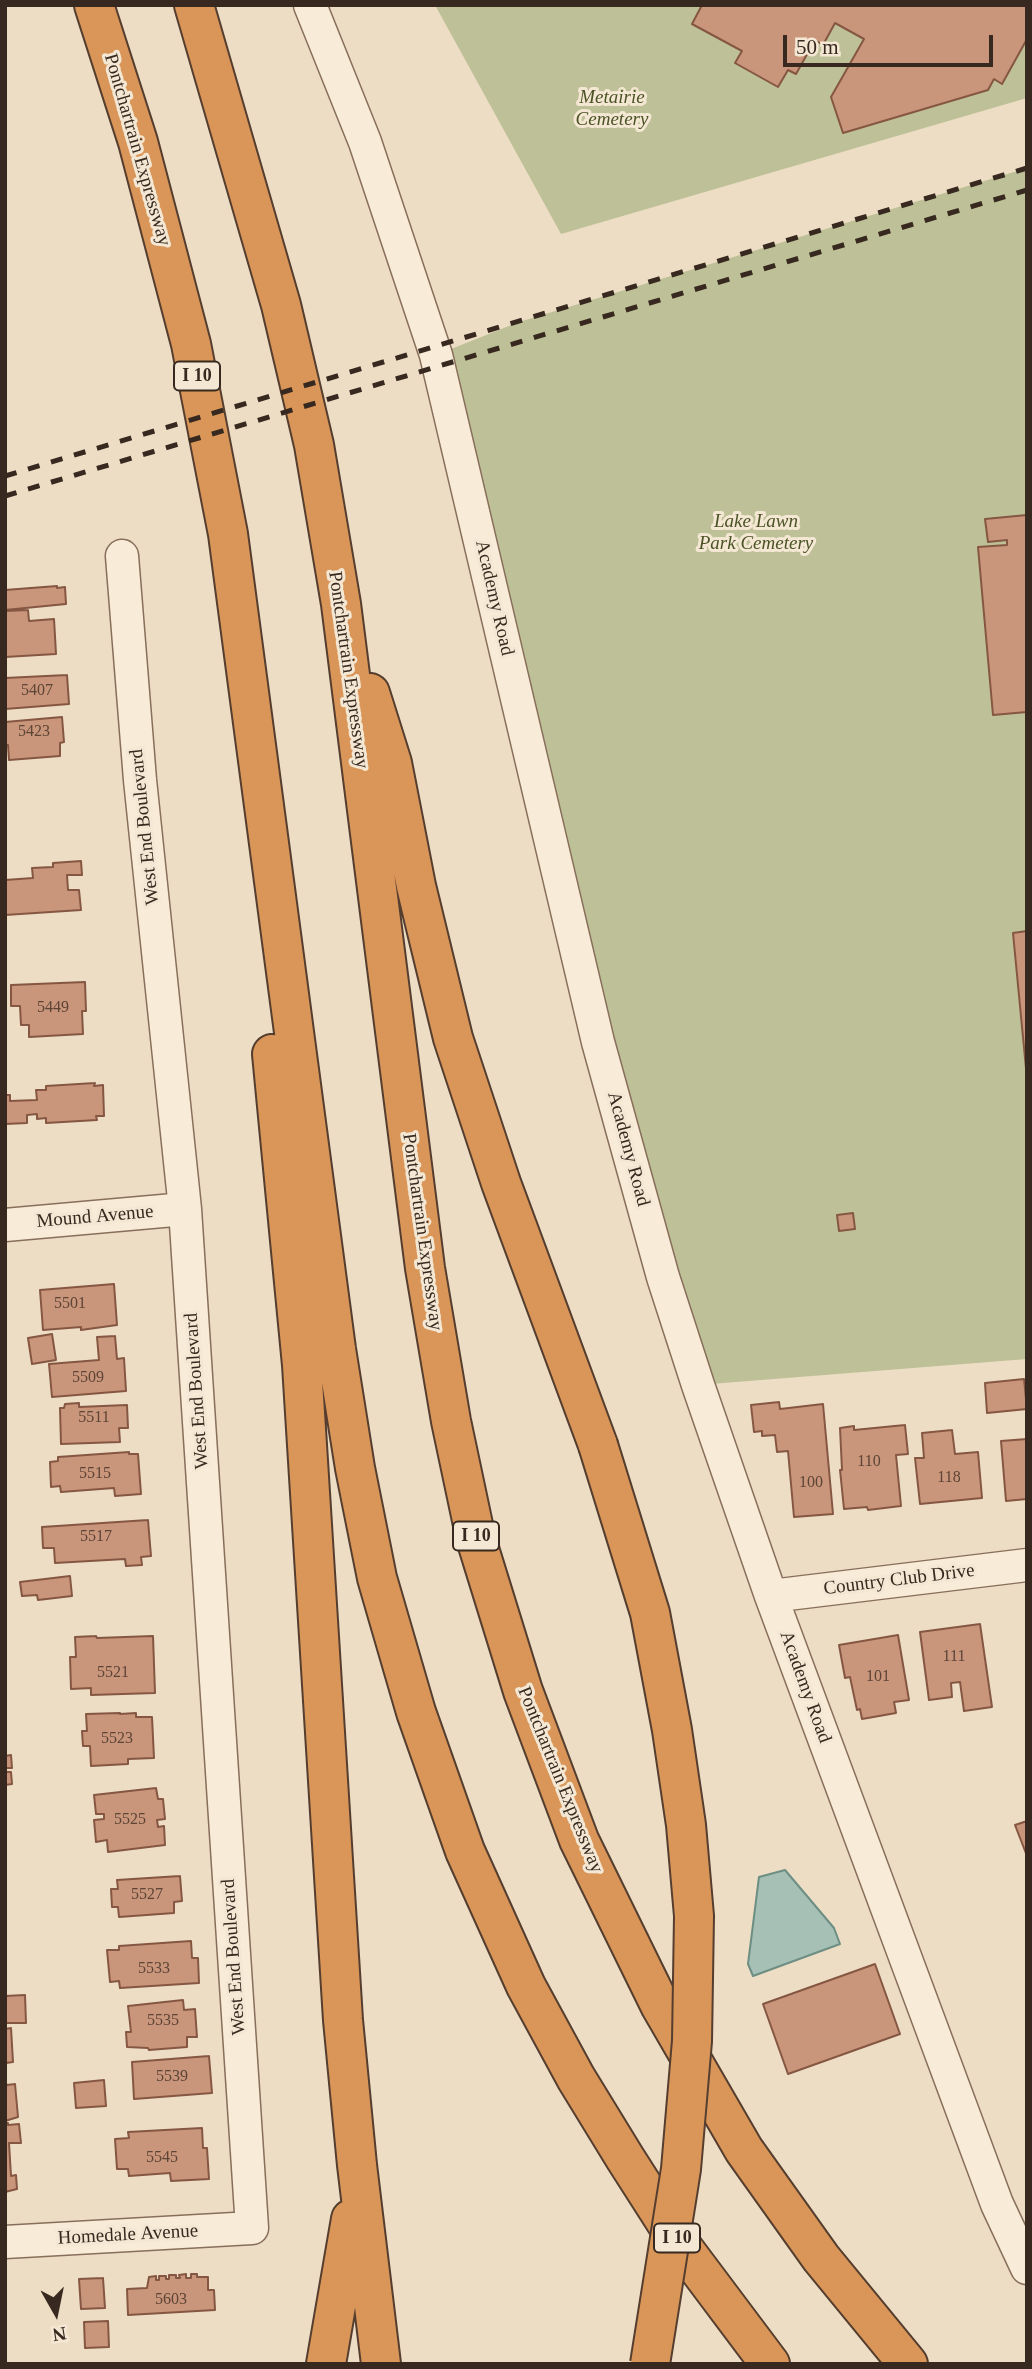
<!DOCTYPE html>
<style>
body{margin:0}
#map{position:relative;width:1032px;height:2369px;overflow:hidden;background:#edddc4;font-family:"Times New Roman",serif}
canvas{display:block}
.frame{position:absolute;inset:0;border:7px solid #37291f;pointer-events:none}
.north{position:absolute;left:21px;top:2278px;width:70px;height:70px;-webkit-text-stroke:5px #f4e8d4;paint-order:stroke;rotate:171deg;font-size:19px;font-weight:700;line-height:28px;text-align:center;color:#37291f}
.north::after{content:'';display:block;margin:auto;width:24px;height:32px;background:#37291f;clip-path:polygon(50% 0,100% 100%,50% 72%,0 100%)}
.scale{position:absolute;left:783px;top:35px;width:210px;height:32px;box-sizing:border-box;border:4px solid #37291f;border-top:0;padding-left:9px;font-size:21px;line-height:24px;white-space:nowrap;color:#37291f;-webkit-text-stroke:5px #f4e8d4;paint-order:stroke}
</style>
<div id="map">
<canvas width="1032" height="2369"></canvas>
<div class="frame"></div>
<div class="north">N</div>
<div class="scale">50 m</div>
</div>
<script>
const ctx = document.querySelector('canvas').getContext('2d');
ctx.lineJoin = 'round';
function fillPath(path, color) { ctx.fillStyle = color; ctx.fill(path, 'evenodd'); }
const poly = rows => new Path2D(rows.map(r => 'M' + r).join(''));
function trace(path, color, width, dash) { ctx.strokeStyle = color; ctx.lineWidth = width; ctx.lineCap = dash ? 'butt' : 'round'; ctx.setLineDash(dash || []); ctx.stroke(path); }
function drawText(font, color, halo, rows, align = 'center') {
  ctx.font = font + ' "Times New Roman",serif'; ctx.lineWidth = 6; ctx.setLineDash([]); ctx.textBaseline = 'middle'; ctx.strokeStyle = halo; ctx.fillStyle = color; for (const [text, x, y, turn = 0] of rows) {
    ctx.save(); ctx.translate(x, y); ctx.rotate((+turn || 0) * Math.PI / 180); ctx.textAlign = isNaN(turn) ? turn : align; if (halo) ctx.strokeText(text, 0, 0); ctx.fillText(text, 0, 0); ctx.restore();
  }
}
const cemetery = poly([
 [435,5,1027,5,1027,98,561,234],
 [1027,168,1027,1359,698,1385,436,355,519,322]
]);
const water = poly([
 [785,1870,834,1928,840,1944,753,1976,748,1964,759,1877,785,1870]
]);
const building = poly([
 [702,5,1027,5,1027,39,1002,84,994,79,988,90,843,133,831,97,864,39,835,23,823,45,815,40,796,74,788,70,778,87,735,63,742,51,692,24,702,5],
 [1027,515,1027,712,993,715,978,547,1007,545,1007,540,988,542,985,519,1027,515],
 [57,586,57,588,65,587,66,604,5,610,5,590,57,586],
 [28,610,29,621,54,619,56,654,5,657,5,611,28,610],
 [67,675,69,704,5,709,5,678,67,675],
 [62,717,64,742,60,743,60,756,9,760,8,745,5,746,5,722,62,717],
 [81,861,82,875,67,875,68,890,79,890,81,910,5,915,5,880,33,878,32,868,53,867,53,863,81,861],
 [1027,931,1027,1079,1013,933,1027,931],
 [85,982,86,1011,82,1011,83,1034,29,1037,29,1025,21,1025,20,1006,11,1006,11,985,85,982],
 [95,1083,94,1086,103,1085,104,1116,96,1116,97,1120,46,1123,46,1118,37,1119,37,1114,27,1115,27,1123,5,1124,5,1095,10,1095,10,1101,37,1100,36,1090,46,1090,46,1086,95,1083],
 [853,1213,855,1229,839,1231,837,1215,853,1213],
 [114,1284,117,1325,81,1330,81,1327,43,1330,40,1290,114,1284],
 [52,1334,56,1360,32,1364,28,1338,52,1334],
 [115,1336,117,1359,124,1358,126,1391,52,1397,49,1364,99,1360,97,1337,115,1336],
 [1024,1379,1027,1409,987,1413,985,1383,1024,1379],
 [779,1402,780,1409,823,1404,833,1514,794,1517,788,1451,777,1452,775,1435,762,1436,762,1431,754,1432,751,1405,779,1402],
 [79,1403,79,1407,127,1405,128,1428,119,1428,120,1442,61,1444,60,1408,64,1408,65,1404,79,1403],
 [905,1425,908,1454,896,1455,901,1506,868,1510,867,1507,844,1509,840,1470,842,1470,840,1428,854,1426,854,1430,905,1425],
 [952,1430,955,1454,978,1452,982,1498,920,1504,915,1458,924,1458,922,1433,952,1430],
 [1027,1439,1027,1499,1006,1501,1001,1441,1027,1439],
 [129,1452,129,1454,138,1454,141,1494,115,1496,114,1488,61,1492,60,1486,51,1487,50,1462,58,1461,58,1457,129,1452],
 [148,1520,151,1556,141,1557,142,1565,126,1566,125,1559,55,1563,54,1548,43,1548,42,1527,148,1520],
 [70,1576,72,1596,38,1600,37,1595,22,1596,20,1582,70,1576],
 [980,1624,992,1707,964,1711,960,1682,951,1683,952,1697,929,1700,920,1632,980,1624],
 [898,1635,909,1700,894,1702,896,1713,862,1719,860,1709,857,1710,850,1677,845,1678,839,1645,898,1635],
 [96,1636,97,1638,153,1636,155,1693,91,1695,91,1688,71,1689,70,1657,76,1657,75,1637,96,1636],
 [120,1713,120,1714,136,1713,136,1717,152,1717,154,1758,128,1759,128,1764,91,1766,90,1746,83,1746,82,1731,87,1731,86,1714,120,1713],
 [11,1755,12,1768,5,1768,5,1756,11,1755],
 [5,1772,11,1772,12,1784,5,1785,5,1772],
 [156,1788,158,1799,163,1799,165,1819,157,1820,158,1827,164,1826,165,1845,108,1852,107,1840,96,1842,94,1820,104,1819,104,1814,96,1814,94,1795,156,1788],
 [1027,1821,1027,1856,1015,1825,1027,1821],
 [180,1876,182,1901,174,1902,174,1913,119,1917,118,1907,112,1907,111,1889,118,1889,117,1880,180,1876],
 [191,1941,192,1958,198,1958,199,1983,120,1988,119,1981,110,1982,107,1950,119,1950,119,1946,191,1941],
 [875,1964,900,2034,788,2074,763,2004,875,1964],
 [25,1995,26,2023,5,2023,5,1996,25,1995],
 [183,2000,184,2010,195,2009,197,2037,187,2037,187,2047,149,2050,148,2048,127,2047,126,2032,131,2032,128,2006,183,2000],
 [11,2028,13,2062,6,2063,5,2065,5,2029,11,2028],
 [209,2056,212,2093,134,2099,132,2062,209,2056],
 [104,2080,106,2106,76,2108,74,2083,104,2080],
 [5,2082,7,2085,15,2084,18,2117,5,2121,5,2082],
 [8,2123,8,2125,19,2124,21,2143,9,2143,11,2176,16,2175,17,2189,5,2192,5,2124,8,2123],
 [202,2128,203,2148,207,2148,209,2179,171,2181,170,2173,129,2176,128,2169,117,2169,115,2139,129,2138,128,2132,202,2128],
 [186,2274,186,2278,191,2278,191,2274,197,2274,197,2277,208,2277,208,2290,214,2290,215,2310,128,2315,127,2289,147,2288,149,2277,156,2276,156,2280,159,2280,159,2276,166,2276,166,2279,169,2279,169,2275,176,2275,176,2278,180,2278,179,2275,186,2274],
 [103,2278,105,2308,81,2309,79,2279,103,2278],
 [108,2321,109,2347,85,2348,84,2322,108,2321]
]);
const minor = poly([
 [310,5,365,142,436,355,598,1042,663,1277,698,1385,771,1596,997,2204,1027,2268],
 [5,1225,185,1209],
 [771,1596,1027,1565],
 [5,2242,252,2228,185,1209,140,780,122,556]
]);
const highway = poly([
 [94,5,138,142,191,344,228,534,336,1349,355,1468,377,1578,416,1712,465,1851,526,1986,576,2078,625,2158,680,2244,770,2364],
 [194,5,281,305,314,445,341,604,425,1268,451,1421,476,1539,523,1691,579,1840,660,2005,744,2150,821,2258,908,2364],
 [370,693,392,763,416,886,453,1038,501,1183,598,1445],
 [272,1054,302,1365,343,2020,357,2165,381,2364],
 [326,2364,351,2219]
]);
const rail = poly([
 [5,476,1027,168],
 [5,496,1027,190]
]);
const highwayBridge = poly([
 [598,1445,650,1613,672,1730,686,1825,694,1916,692,2041,681,2169,650,2364]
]);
const numberNames = [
 ["5407",37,691],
 ["5423",34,732],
 ["5449",53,1008],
 ["5501",70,1304],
 ["5509",88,1378],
 ["5511",94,1418],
 ["110",869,1462],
 ["5515",95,1474],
 ["118",949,1478],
 ["100",811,1483],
 ["5517",96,1537],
 ["111",954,1657],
 ["5521",113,1673],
 ["101",878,1677],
 ["5523",117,1739],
 ["5525",130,1820],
 ["5527",147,1895],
 ["5533",154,1969],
 ["5535",163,2021],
 ["5539",172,2077],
 ["5545",162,2158],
 ["5603",171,2300]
];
const shields = [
 [197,376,46],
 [476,1536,46],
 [677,2238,46]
];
const shieldNames = [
 ["I 10",197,376],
 ["I 10",476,1536],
 ["I 10",677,2238]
];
const parkNames = [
 ["Metairie",612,98],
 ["Cemetery",612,120],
 ["Lake Lawn",756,522],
 ["Park Cemetery",756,544]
];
const streetNames = [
 ["Pontchartrain Expressway",137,150,74],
 ["Academy Road",494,598,77],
 ["Pontchartrain Expressway",348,670,82],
 ["West End Boulevard",145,827,-96],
 ["Academy Road",628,1149,75],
 ["Mound Avenue",95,1217,-5],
 ["Pontchartrain Expressway",422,1232,82],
 ["West End Boulevard",197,1391,-94],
 ["Country Club Drive",899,1580,-7],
 ["Academy Road",805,1687,70],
 ["Pontchartrain Expressway",560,1780,68],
 ["West End Boulevard",234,1957,-94],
 ["Homedale Avenue",128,2235,-3]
];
fillPath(cemetery, '#bec097');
fillPath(water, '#a6c0b6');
trace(water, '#6d8e83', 2);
fillPath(building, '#ca967b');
trace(building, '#855742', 2);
trace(minor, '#876f5b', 35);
trace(highway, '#553e2f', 42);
trace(minor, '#f8ebd7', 32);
trace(highway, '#d99658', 38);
trace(rail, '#37291f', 5, [12, 12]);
trace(highwayBridge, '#553e2f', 42, []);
trace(highwayBridge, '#d99658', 38);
drawText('16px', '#5c4436', null, numberNames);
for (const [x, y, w] of shields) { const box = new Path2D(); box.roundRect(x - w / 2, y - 14.5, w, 29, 5); ctx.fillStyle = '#f4e8d4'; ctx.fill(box); trace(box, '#37291f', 2); }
drawText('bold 18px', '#37291f', null, shieldNames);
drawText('italic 19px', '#4b5326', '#f4e8d4', parkNames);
drawText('19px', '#37291f', '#f4e8d4', streetNames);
</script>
